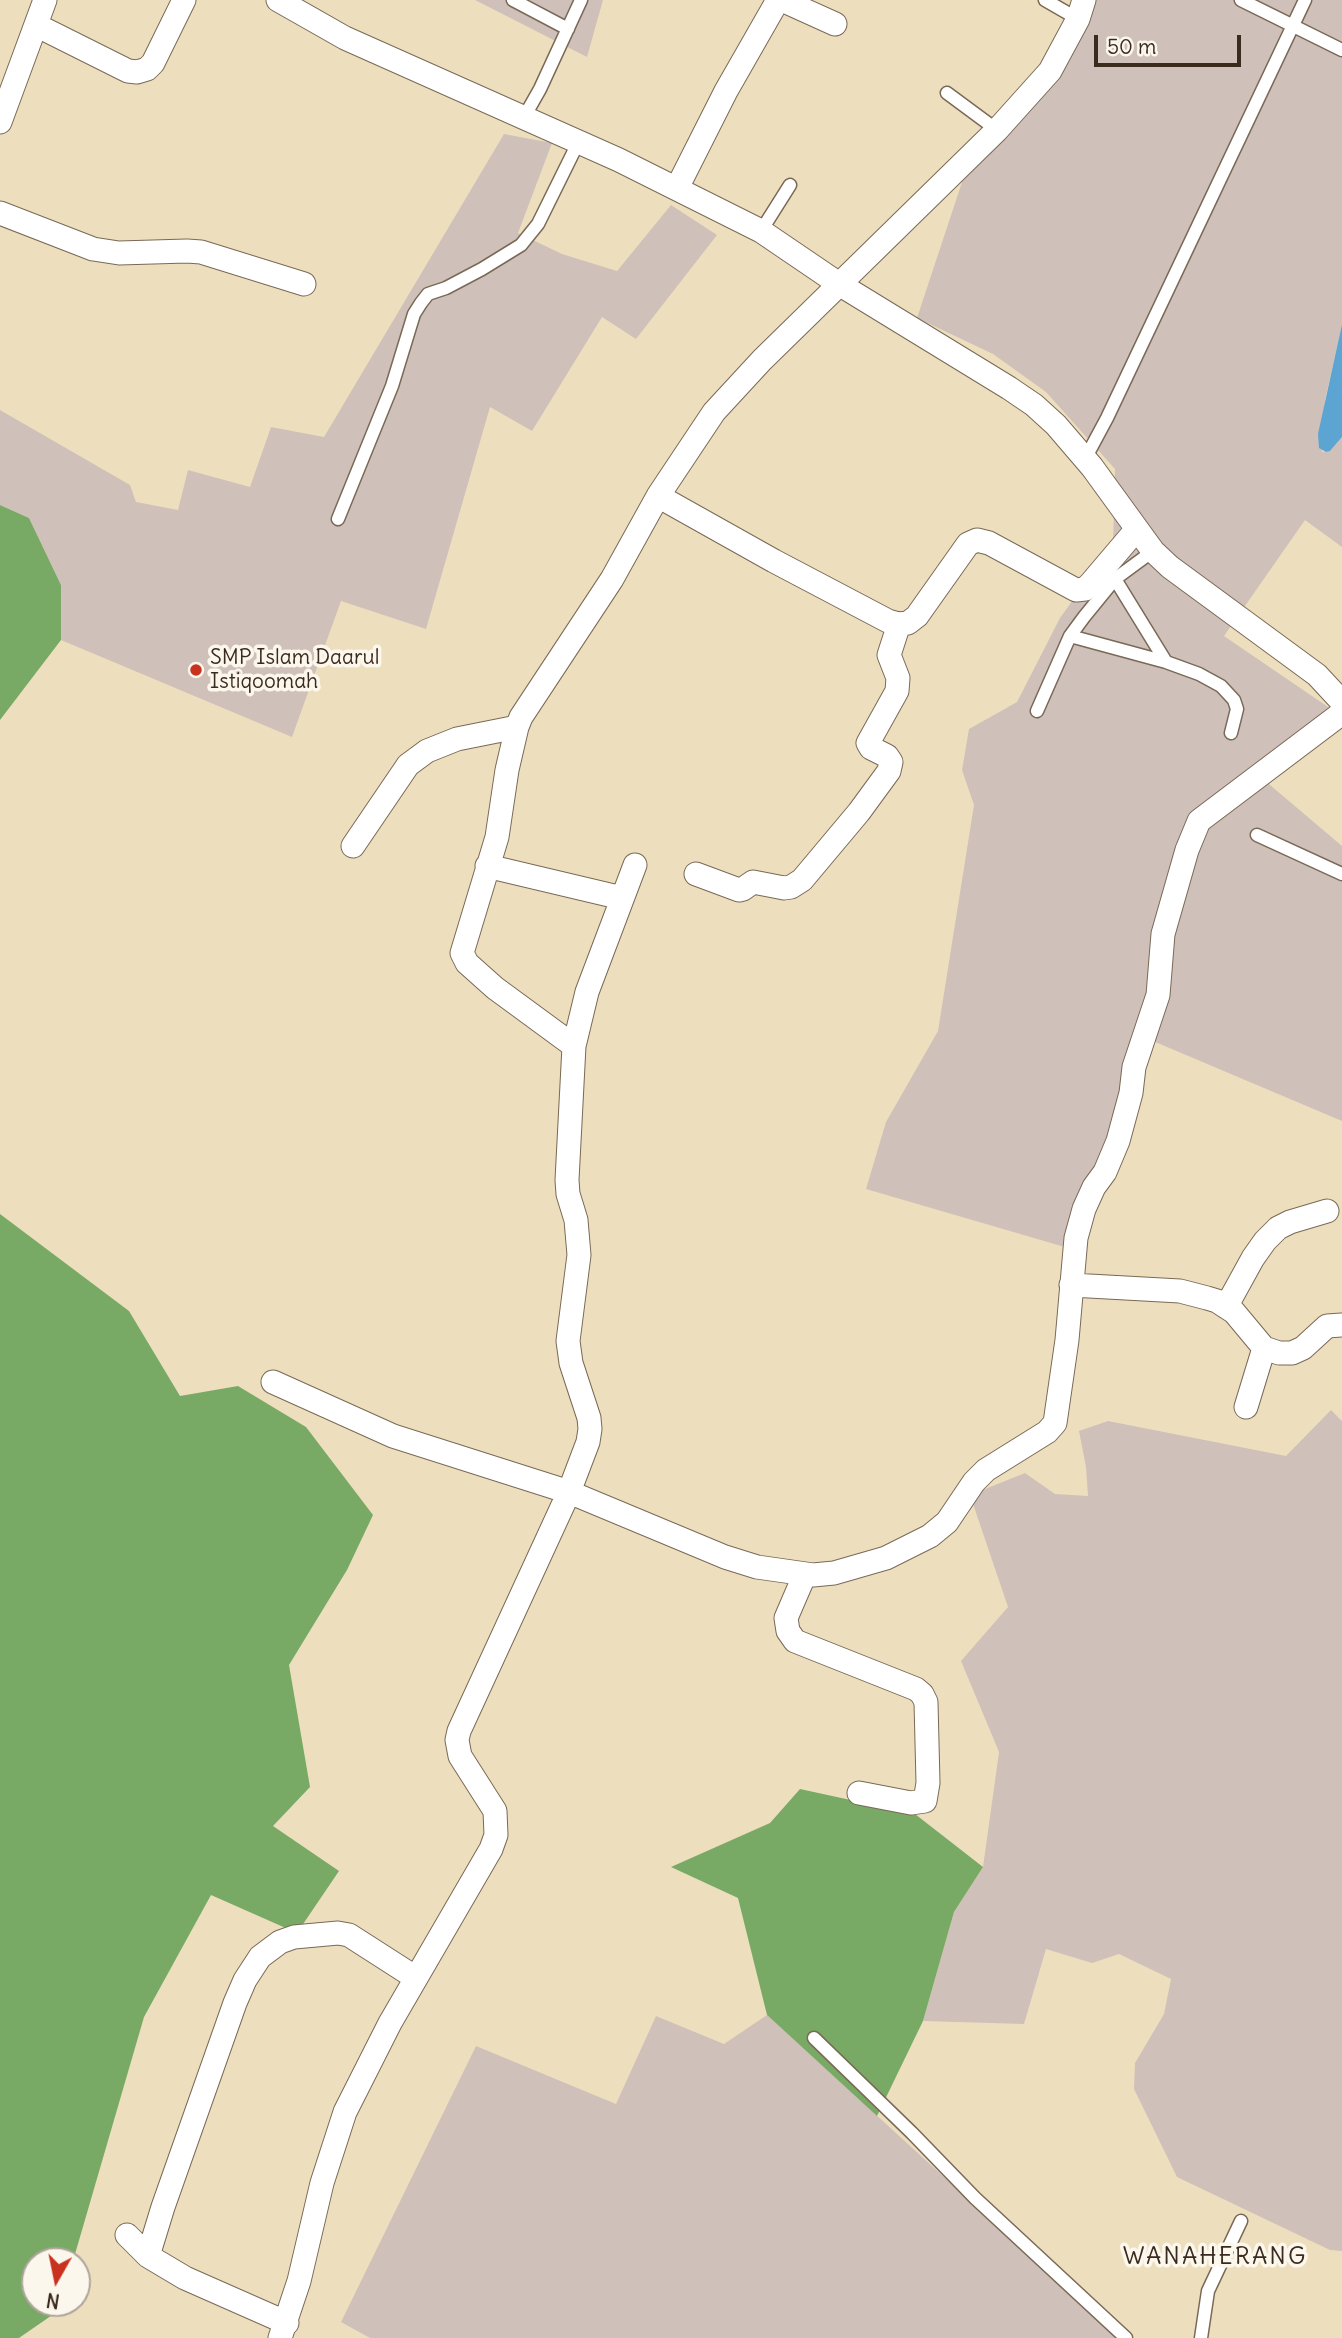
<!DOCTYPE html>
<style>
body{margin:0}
#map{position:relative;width:1342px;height:2338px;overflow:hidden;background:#eddfbe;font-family:Delius,sans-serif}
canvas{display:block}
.north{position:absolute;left:21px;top:2247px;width:70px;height:70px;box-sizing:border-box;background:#fbf7ec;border:2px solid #aea59a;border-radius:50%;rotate:189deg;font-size:19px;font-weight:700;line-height:28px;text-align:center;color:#3b2a1e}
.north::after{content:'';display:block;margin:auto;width:24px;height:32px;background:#c8321e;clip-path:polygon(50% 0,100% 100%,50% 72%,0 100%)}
.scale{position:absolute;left:1094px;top:35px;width:147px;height:32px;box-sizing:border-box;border:4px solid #3b2a1e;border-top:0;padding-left:9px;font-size:21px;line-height:24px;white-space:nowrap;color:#3b2a1e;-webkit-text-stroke:5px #fbf7ec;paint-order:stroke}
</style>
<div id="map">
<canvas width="1342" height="2338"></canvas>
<div class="north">N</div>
<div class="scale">50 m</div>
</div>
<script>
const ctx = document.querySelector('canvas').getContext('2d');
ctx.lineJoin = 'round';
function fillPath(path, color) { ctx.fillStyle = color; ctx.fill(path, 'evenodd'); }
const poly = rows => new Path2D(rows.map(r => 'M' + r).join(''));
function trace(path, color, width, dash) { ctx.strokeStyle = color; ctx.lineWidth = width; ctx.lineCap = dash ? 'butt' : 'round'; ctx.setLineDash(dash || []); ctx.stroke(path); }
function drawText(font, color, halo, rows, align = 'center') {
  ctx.font = font + ' Delius,sans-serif'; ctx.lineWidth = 7; ctx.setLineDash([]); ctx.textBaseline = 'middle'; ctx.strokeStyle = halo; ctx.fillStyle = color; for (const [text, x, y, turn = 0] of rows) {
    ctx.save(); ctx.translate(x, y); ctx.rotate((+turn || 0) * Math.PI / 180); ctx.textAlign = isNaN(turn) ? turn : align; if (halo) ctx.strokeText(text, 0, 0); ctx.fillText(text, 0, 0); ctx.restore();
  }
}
const industrial = poly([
 [475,0,603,0,587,57],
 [1088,0,1342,0,1342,324,1325,400,1322,452,1330,451,1342,437,1342,547,1305,520,1224,636,1331,709,1296,745,1250,768,1342,846,1342,1121,1141,1036,1075,1250,866,1189,886,1122,938,1031,974,805,962,770,969,729,1017,702,1060,618,1113,544,1115,469,1046,392,993,354,917,318,967,167],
 [504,134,552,143,518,233,562,254,617,271,671,205,717,235,636,339,602,317,532,431,490,407,426,629,341,601,292,737,61,640,61,585,29,518,0,505,0,410,130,485,136,502,178,510,188,470,250,487,271,427,324,437],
 [1331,1410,1342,1421,1342,2251,1330,2250,1177,2177,1134,2089,1135,2063,1164,2014,1171,1979,1119,1954,1092,1963,1046,1949,1024,2024,923,2021,954,1912,983,1867,999,1752,961,1661,1008,1607,970,1495,1025,1473,1055,1494,1088,1496,1086,1467,1079,1431,1108,1421,1286,1456],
 [767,2015,1120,2338,370,2338,341,2322,476,2046,616,2104,656,2016,724,2044]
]);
const forest = poly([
 [0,505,29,518,61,585,61,640,0,720],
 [0,1214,129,1311,180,1396,238,1386,306,1427,373,1515,347,1570,289,1665,310,1787,273,1826,339,1871,297,1933,211,1895,144,2017,73,2261,35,2261,35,2303,60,2303,58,2311,19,2338,0,2338],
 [800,1789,915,1814,983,1867,954,1912,923,2021,877,2116,767,2015,738,1898,671,1867,770,1823]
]);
const water = poly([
 [1342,324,1342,437,1330,451,1326,452,1319,448,1318,434]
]);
const service = poly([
 [513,0,568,29],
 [1045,0,1078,19],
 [1241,0,1342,50],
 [947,93,997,130],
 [523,119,540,89,581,0],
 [761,231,790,185],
 [1085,459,1107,418,1305,0],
 [338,519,392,386,414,314,421,303,428,294,446,288,482,269,521,245,538,224,578,143],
 [1115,579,1166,662],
 [1070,636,1166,662,1199,674,1221,686,1234,700,1237,709,1231,733],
 [1037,711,1070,636,1084,617,1115,579,1153,551],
 [1257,835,1342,874],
 [814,2038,912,2133,975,2198,1126,2338],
 [1201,2338,1208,2291,1241,2221]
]);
const minor = poly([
 [278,0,345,38,619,160,761,231,839,284,1009,388,1034,405,1056,425,1092,467,1153,551,1170,567,1317,675,1342,702],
 [782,0,835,24],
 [36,25,128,71,137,72,147,69,153,63,184,0],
 [0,122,45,0],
 [677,188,726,91,778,0],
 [0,213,93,249,119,253,187,251,201,252,304,284],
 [658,496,774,561,888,621,899,624,908,623,917,616,968,544,977,540,989,543,1076,590,1085,589,1091,583,1136,530],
 [353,846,408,765,427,751,457,739,517,727],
 [487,866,622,898],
 [696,874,739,890,743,889,753,882,784,888,791,887,802,880,859,812,889,771,891,762,887,756,871,748,868,743,897,691,898,678,889,655,899,624],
 [574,1046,587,992,635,865],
 [1071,1285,1180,1291,1207,1298,1217,1301,1234,1312,1264,1348,1279,1353,1292,1353,1303,1348,1327,1326,1342,1325],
 [1226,1307,1253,1258,1265,1241,1278,1228,1290,1222,1327,1211],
 [273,1382,393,1436,569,1492,725,1557,757,1567,813,1575,834,1573,886,1558,930,1536,947,1522,974,1482,986,1470,1047,1432,1055,1423,1067,1340,1076,1238,1084,1209,1094,1187,1105,1172,1118,1141,1131,1093,1134,1067,1158,995,1163,934,1187,850,1199,821,1342,713],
 [1246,1407,1264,1348],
 [805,1574,786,1618,788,1631,795,1641,916,1689,922,1694,926,1702,928,1783,925,1801,911,1803,859,1793],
 [127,2235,148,2256,185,2278,287,2323],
 [148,2256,163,2207,235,2003,245,1980,260,1957,280,1942,294,1937,338,1933,349,1935,416,1978],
 [280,2338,299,2281,322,2183,345,2112,390,2023,491,1849,496,1835,495,1811,460,1756,457,1740,459,1731,569,1492,588,1442,590,1429,589,1418,571,1363,568,1341,579,1255,576,1220,568,1194,567,1180,574,1046,495,988,467,963,462,953,497,837,507,770,517,727,521,717,612,579,658,496,714,412,762,360,997,130,1050,71,1078,19,1084,0]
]);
const markers = [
 [196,670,7,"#c8321e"]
];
const poiNames = [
 ["SMP Islam Daarul",210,658],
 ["Istiqoomah",210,682]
];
const quarterNames = [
 ["WANAHERANG",1215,2257]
];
fillPath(industrial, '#cfc0ba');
fillPath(forest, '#78aa66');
fillPath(water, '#5ca5d3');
trace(service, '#796956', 15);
trace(minor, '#796956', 25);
trace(service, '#fff', 12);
trace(minor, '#fff', 23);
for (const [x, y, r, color] of markers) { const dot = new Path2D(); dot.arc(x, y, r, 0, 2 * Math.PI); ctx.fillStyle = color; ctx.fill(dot); trace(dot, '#fbf7ec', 2.5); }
drawText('21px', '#3b2a1e', '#fbf7ec', poiNames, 'left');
ctx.letterSpacing = '2px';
drawText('24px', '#3b2a1e', '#fbf7ec', quarterNames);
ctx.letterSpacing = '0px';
</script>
